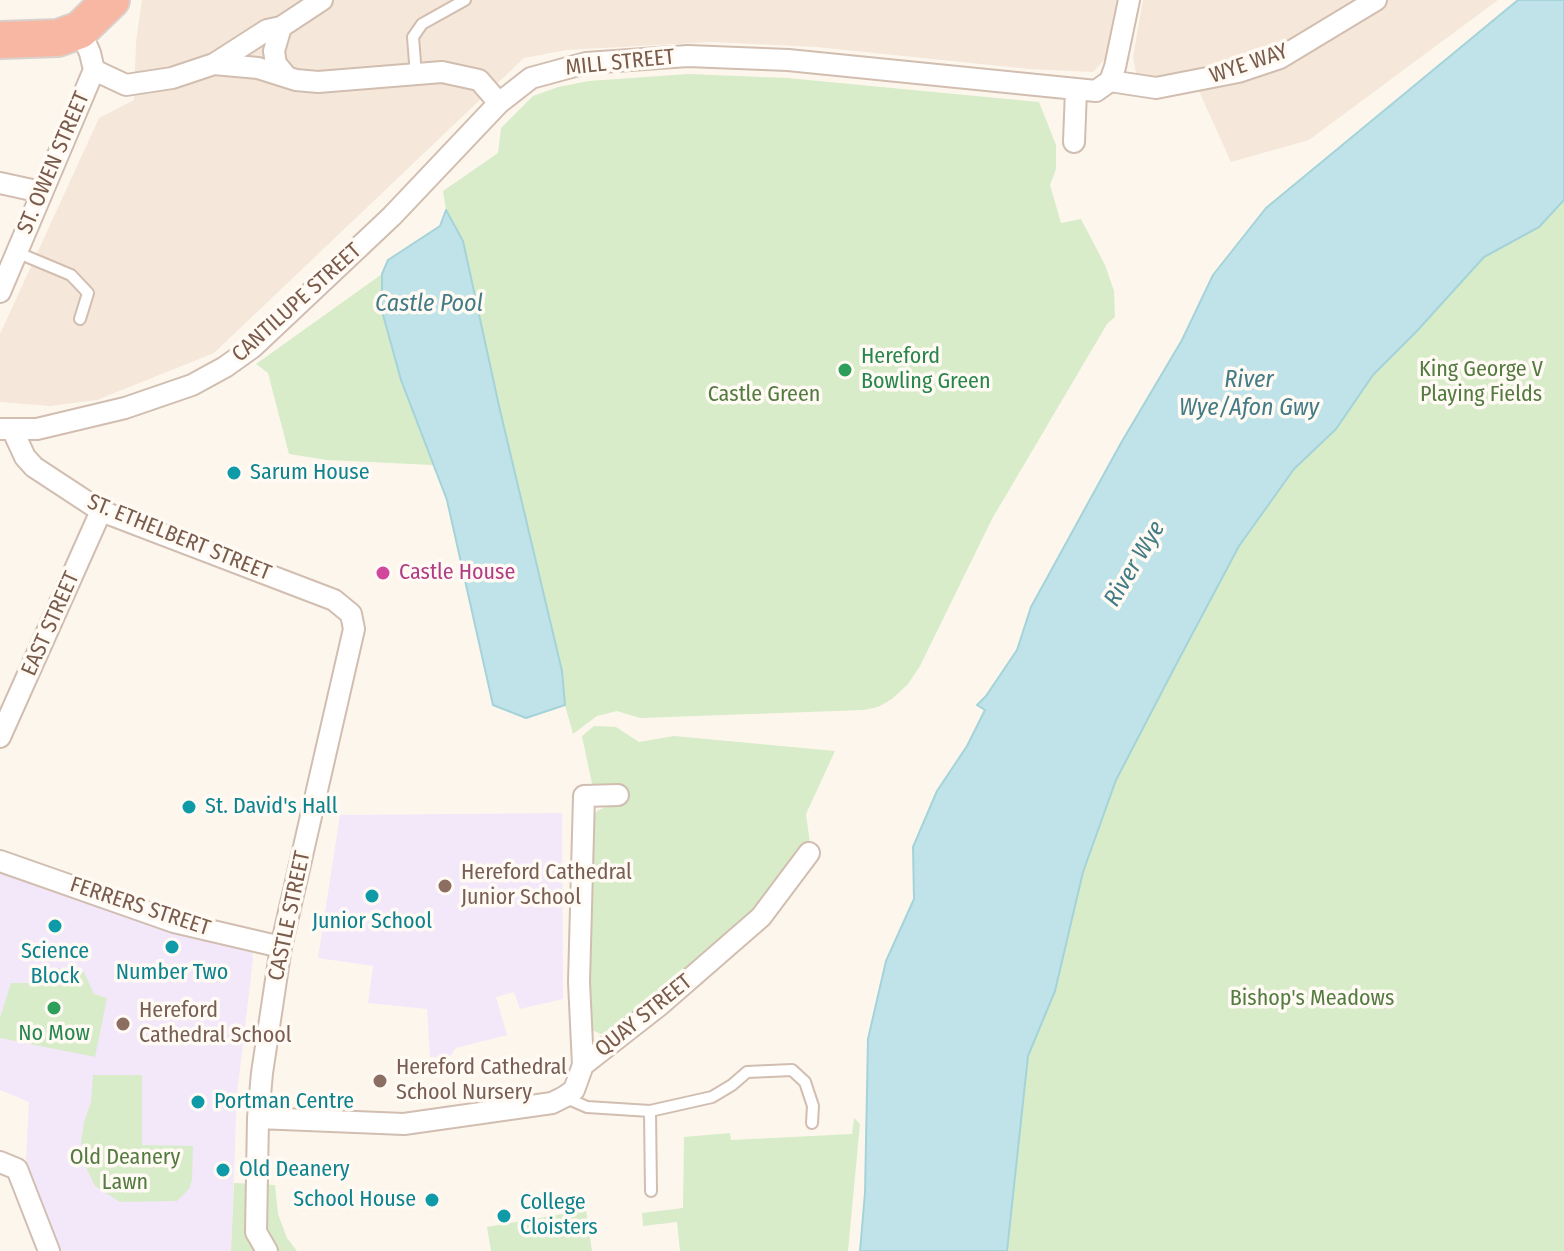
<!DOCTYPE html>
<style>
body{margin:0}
canvas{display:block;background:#fdf6ec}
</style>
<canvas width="1564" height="1251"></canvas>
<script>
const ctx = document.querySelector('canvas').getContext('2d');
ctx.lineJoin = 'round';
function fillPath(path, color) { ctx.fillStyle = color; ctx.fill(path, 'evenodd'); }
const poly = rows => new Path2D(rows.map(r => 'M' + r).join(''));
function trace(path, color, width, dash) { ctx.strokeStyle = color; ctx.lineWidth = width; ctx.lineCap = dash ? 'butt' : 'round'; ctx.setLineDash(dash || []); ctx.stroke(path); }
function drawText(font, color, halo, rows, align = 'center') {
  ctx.font = font + ' "Fira Sans Condensed",sans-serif'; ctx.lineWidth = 7; ctx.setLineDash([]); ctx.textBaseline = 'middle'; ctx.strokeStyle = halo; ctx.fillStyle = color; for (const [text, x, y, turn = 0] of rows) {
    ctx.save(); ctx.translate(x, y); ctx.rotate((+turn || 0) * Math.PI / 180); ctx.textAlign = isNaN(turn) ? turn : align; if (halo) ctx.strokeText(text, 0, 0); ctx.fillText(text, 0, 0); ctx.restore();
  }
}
const residential = poly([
 [142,0,1117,0,1106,58,1093,72,1029,69,816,47,711,42,567,50,524,58,214,353,97,400,50,406,0,402,0,334,99,118,134,100,136,41],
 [1143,0,1498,0,1309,140,1231,162,1193,78,1137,78,1133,57]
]);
const education = poly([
 [562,813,563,999,520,1009,514,992,496,997,507,1035,456,1048,450,1057,430,1057,427,1009,368,1003,373,966,318,958,340,815],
 [0,868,252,949,253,959,237,1094,231,1251,55,1251,33,1190,26,1159,29,1102,0,1090]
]);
const green = poly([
 [688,74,787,78,1039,102,1056,145,1056,169,1050,185,1061,223,1081,219,1105,265,1114,291,1115,317,1107,324,992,519,920,666,908,684,892,699,878,707,864,710,640,718,617,711,597,716,573,734,565,705,562,671,499,406,463,241,446,210,443,191,498,153,501,128,533,96,558,87,589,81],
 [1564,200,1564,1251,1007,1251,1028,1056,1055,991,1083,872,1116,780,1179,659,1239,546,1294,469,1336,429,1373,375,1484,257,1539,227],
 [382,274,382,311,401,380,433,465,327,460,289,454,268,373,256,364],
 [594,726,616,727,639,742,674,736,835,751,806,814,811,851,790,860,769,893,744,918,608,1034,603,1035,592,1030,590,1024,587,979,590,824,597,811,620,800,621,786,592,784,582,736],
 [57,968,84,972,94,994,107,998,95,1057,0,1038,0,1018,11,983,32,983],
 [93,1075,142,1075,142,1145,193,1146,192,1180,189,1189,177,1201,120,1202,95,1186,85,1165,81,1142,84,1122,91,1102],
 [854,1118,860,1124,848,1251,680,1251,677,1222,643,1226,642,1213,683,1208,684,1137,730,1133,731,1140,852,1134],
 [234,1183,275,1185,278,1214,287,1238,297,1251,231,1251],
 [586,1210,592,1251,491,1251,487,1227]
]);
const water = poly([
 [1518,0,1564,0,1564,200,1539,227,1484,257,1416,332,1373,375,1336,429,1294,469,1239,546,1179,659,1116,780,1083,872,1055,991,1028,1056,1007,1251,860,1251,865,1193,868,1039,886,961,914,899,913,847,937,791,967,746,985,710,977,705,986,696,1017,650,1031,607,1121,443,1182,340,1213,275,1266,208,1518,0],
 [446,210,463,241,499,406,562,671,565,705,526,718,493,705,447,500,401,380,382,311,382,274,388,260,440,226,446,210]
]);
const lane = poly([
 [416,75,413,37,422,24,465,0],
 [16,252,71,275,88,293,80,319],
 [564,1097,587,1107,650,1111,712,1097,732,1085,747,1072,792,1070,805,1082,813,1106,812,1123],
 [650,1111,651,1191]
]);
const street = poly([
 [281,27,274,51,276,64,286,76],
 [214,64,267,30,281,27,322,0],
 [94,70,126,85,172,78,214,64,258,68,296,80,318,82,442,72,479,80,499,103],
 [1110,81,1156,88,1238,72,1280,58,1376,0],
 [1074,142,1076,90],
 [0,183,41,192],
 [0,292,94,70,90,53,80,30],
 [0,429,37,429,125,408,192,385,225,367,253,347,392,216,499,103,531,78,586,63,688,56,788,60,1096,91,1110,81,1115,67,1129,0],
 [13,431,25,457,34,467,101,511,334,600,351,614,354,629,281,947,262,1073,258,1118,256,1232,267,1251],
 [0,737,101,511],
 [0,861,174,922,281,947],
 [583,1065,579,982,584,796,618,795],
 [258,1118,404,1124,552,1103,564,1097,574,1090,583,1065,661,1004,761,917,809,853],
 [0,1162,17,1169,49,1251]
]);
const highway = poly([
 [0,40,58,38,80,30,111,0]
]);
const markers = [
 [845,370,8,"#2e9e5b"],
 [234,473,8,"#0f9aa8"],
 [383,573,8,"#d1479c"],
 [189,807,8,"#0f9aa8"],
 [445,886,8,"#8d6e63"],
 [372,896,8,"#0f9aa8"],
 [55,926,8,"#0f9aa8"],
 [172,947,8,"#0f9aa8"],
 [54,1008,8,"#2e9e5b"],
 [123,1024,8,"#8d6e63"],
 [380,1081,8,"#8d6e63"],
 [198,1102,8,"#0f9aa8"],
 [223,1170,8,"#0f9aa8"],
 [432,1200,8,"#0f9aa8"],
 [504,1216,8,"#0f9aa8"]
];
const streetNames = [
 ["MILL STREET",620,63,-6],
 ["WYE WAY",1249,64,-19],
 ["ST. OWEN STREET",54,163,-67],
 ["CANTILUPE STREET",297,303,-42],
 ["ST. ETHELBERT STREET",179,538,22],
 ["EAST STREET",51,624,-66],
 ["FERRERS STREET",140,907,18],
 ["CASTLE STREET",290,916,-78],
 ["QUAY STREET",644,1016,-39]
];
const leisureNames = [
 ["Hereford",861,357],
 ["Bowling Green",861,382],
 ["No Mow",54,1034,"center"]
];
const parkNames = [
 ["King George V",1481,370],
 ["Playing Fields",1481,395],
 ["Castle Green",764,395],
 ["Bishop's Meadows",1312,999],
 ["Old Deanery",125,1158],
 ["Lawn",125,1183]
];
const cultureNames = [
 ["Sarum House",250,473],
 ["St. David's Hall",205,807],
 ["Junior School",372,922,"center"],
 ["Science",55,952,"center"],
 ["Block",55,977,"center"],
 ["Number Two",172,973,"center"],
 ["Portman Centre",214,1102],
 ["Old Deanery",239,1170],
 ["School House",416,1200,"right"],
 ["College",520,1203],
 ["Cloisters",520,1228]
];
const hotelNames = [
 ["Castle House",399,573]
];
const educationNames = [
 ["Hereford Cathedral",461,873],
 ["Junior School",461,898],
 ["Hereford",139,1011],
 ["Cathedral School",139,1036],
 ["Hereford Cathedral",396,1068],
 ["School Nursery",396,1093]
];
const waterNames = [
 ["Castle Pool",429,304],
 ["River",1249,380],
 ["Wye/Afon Gwy",1249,408],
 ["River Wye",1135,564,-59]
];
fillPath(residential, '#f5e8da');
fillPath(education, '#f3e8fa');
fillPath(green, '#d8ecc9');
fillPath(water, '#bfe3e8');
trace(water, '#a5d3da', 2);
trace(lane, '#d1beb0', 14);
trace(street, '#d1beb0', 24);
trace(highway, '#dad1cd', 40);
trace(lane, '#fff', 10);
trace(street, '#fff', 20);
trace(highway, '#f7b7a3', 36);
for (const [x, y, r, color] of markers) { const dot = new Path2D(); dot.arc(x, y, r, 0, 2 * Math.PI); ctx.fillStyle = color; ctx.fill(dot); trace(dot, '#fffaf3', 3); }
drawText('22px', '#7a5c4d', '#fffaf3', streetNames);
drawText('22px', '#27864d', '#fffaf3', leisureNames, 'left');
drawText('22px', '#537a41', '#fffaf3', parkNames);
drawText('22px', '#0d838f', '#fffaf3', cultureNames, 'left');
drawText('22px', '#b23c85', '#fffaf3', hotelNames, 'left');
drawText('22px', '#785e54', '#fffaf3', educationNames, 'left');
drawText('italic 24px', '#437c86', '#fffaf3', waterNames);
</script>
